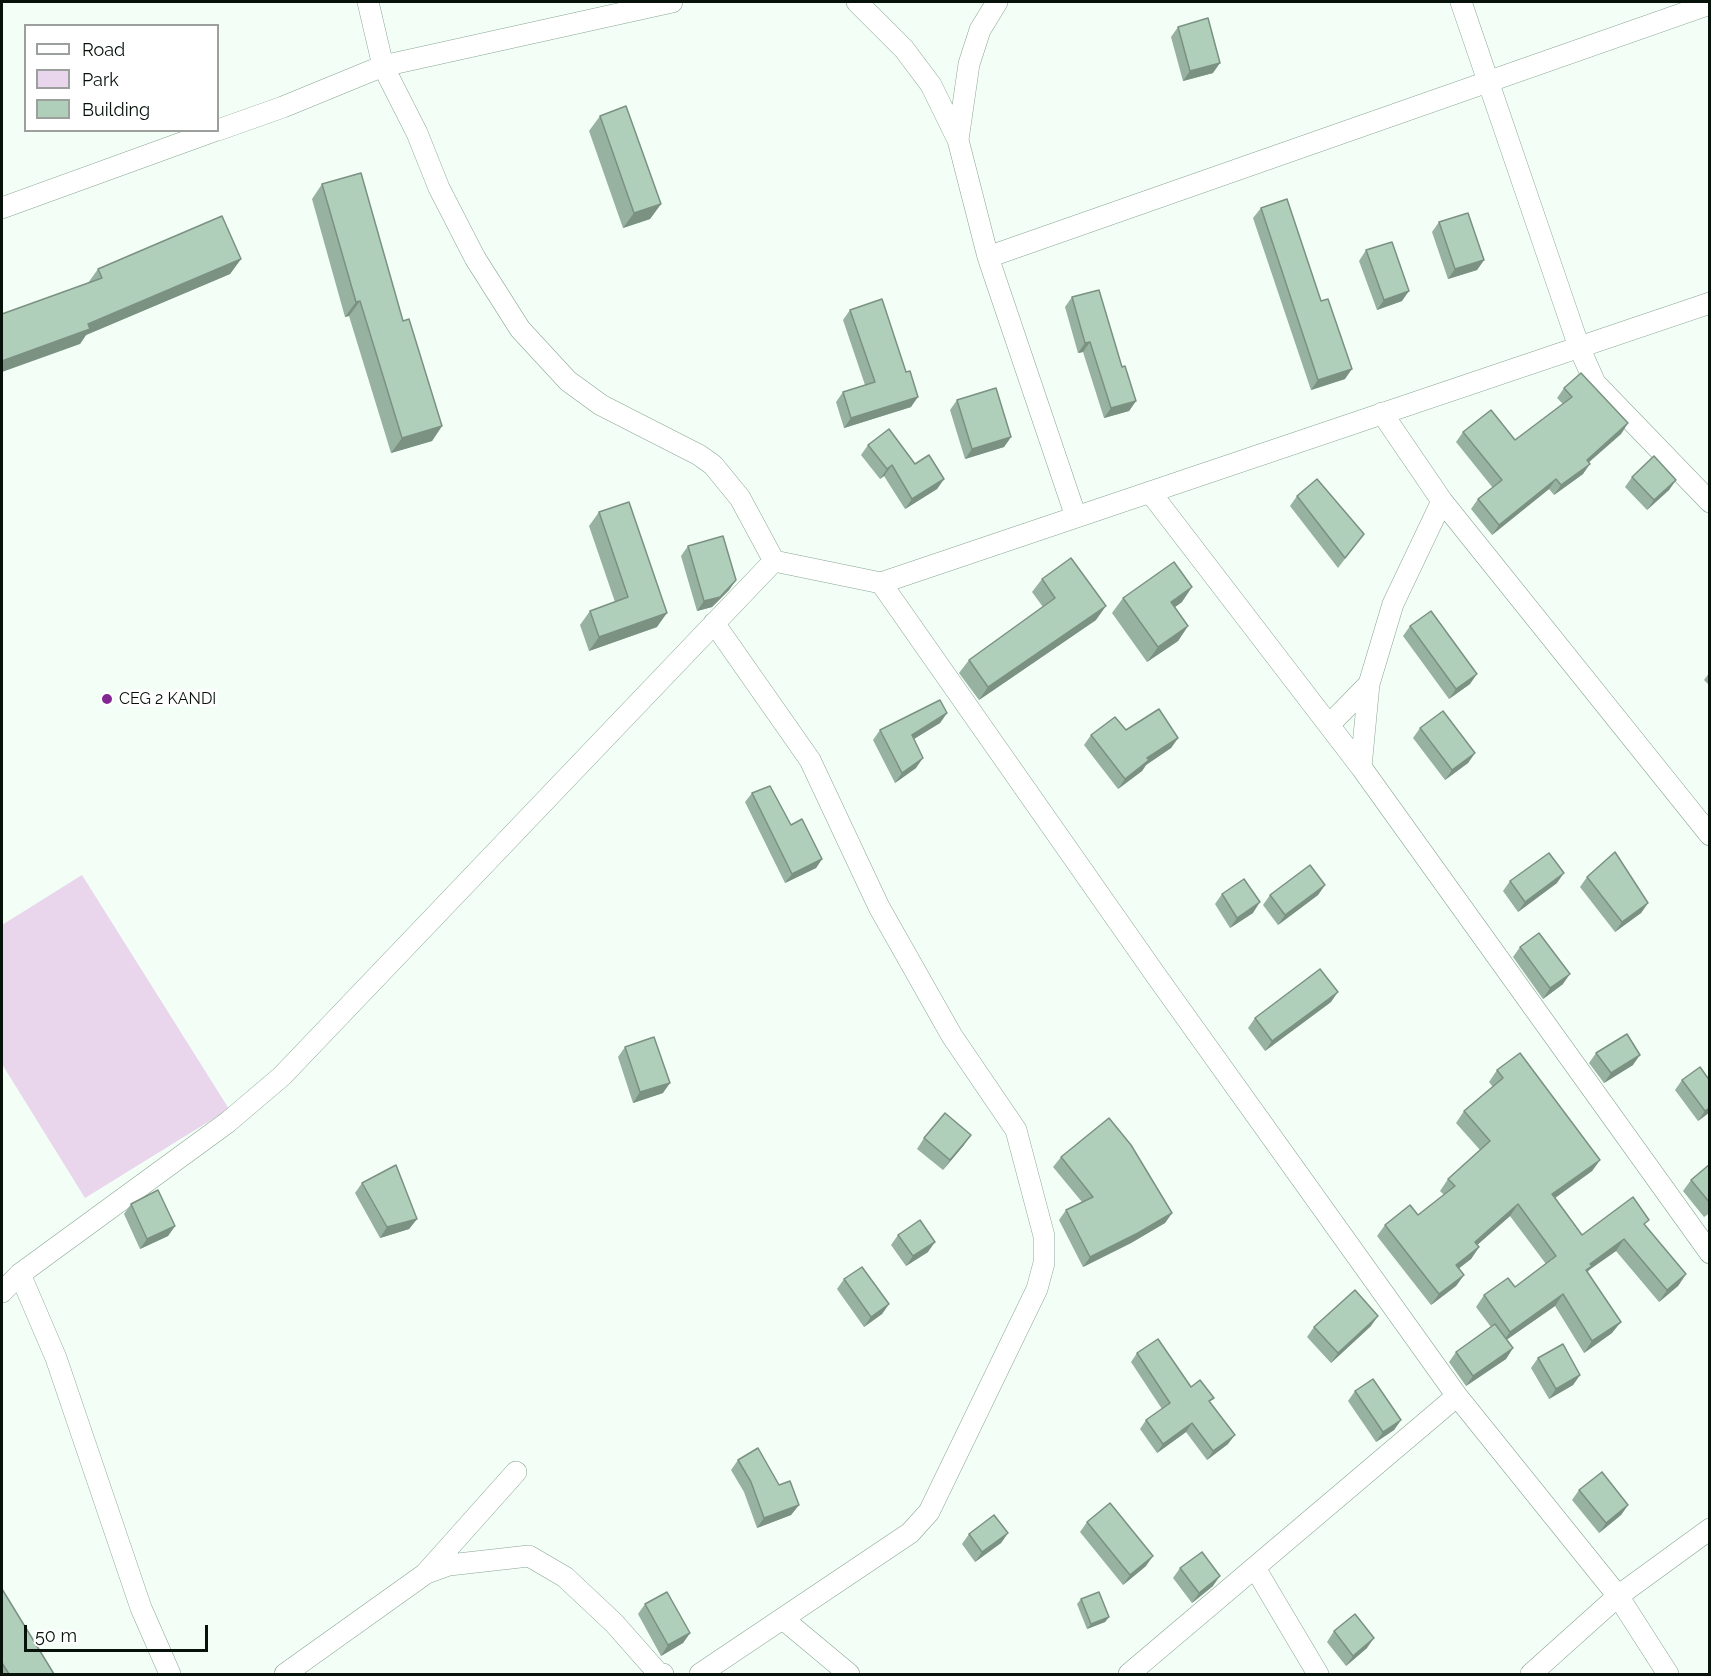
<!DOCTYPE html>
<style>
body{margin:0}
#map{position:relative;width:1711px;height:1676px;overflow:hidden;background:#f2fef6;font-family:Raleway,sans-serif}
canvas{display:block}
.frame{position:absolute;inset:0;border:3px solid #07120b;pointer-events:none}
.legend{position:absolute;left:24px;top:24px;width:195px;height:108px;box-sizing:border-box;background:#fff;border:2px solid #9ca09d;margin:0;padding:8px 10px;list-style:none;font-size:18px;color:#07120b}
.legend li{display:flex;align-items:center;gap:12px;height:30px}
.legend b{width:30px;border:2px solid #9ca09d}
.scale{position:absolute;left:24px;top:1625px;width:184px;height:27px;box-sizing:border-box;border:3px solid #07120b;border-top:0;padding-left:8px;font-size:18px;line-height:21px;white-space:nowrap;color:#07120b;-webkit-text-stroke:4px #fff;paint-order:stroke}
</style>
<div id="map">
<canvas width="1711" height="1676"></canvas>
<div class="frame"></div>
<ul class="legend">
<li><b style="height:8px;background:#fff"></b>Road</li>
<li><b style="height:16px;background:#e9d5ec"></b>Park</li>
<li><b style="height:16px;background:#b0cfba"></b>Building</li>
</ul>
<div class="scale">50 m</div>
</div>
<script>
const ctx = document.querySelector('canvas').getContext('2d');
ctx.lineJoin = 'round';
function fillPath(path, color) { ctx.fillStyle = color; ctx.fill(path, 'evenodd'); }
const poly = rows => new Path2D(rows.map(r => 'M' + r).join(''));
function trace(path, color, width, dash) { ctx.strokeStyle = color; ctx.lineWidth = width; ctx.lineCap = dash ? 'butt' : 'round'; ctx.setLineDash(dash || []); ctx.stroke(path); }
function drawText(font, color, halo, rows, align = 'center') {
  ctx.font = font + ' Raleway,sans-serif'; ctx.lineWidth = 6; ctx.setLineDash([]); ctx.textBaseline = 'middle'; ctx.strokeStyle = halo; ctx.fillStyle = color; for (const [text, x, y, turn = 0] of rows) {
    ctx.save(); ctx.translate(x, y); ctx.rotate((+turn || 0) * Math.PI / 180); ctx.textAlign = isNaN(turn) ? turn : align; if (halo) ctx.strokeText(text, 0, 0); ctx.fillText(text, 0, 0); ctx.restore();
  }
}
const green = poly([
 [82,875,229,1109,85,1198,2,1064,2,925]
]);
const street = poly([
 [368,2,383,66,417,133,439,188,475,258,520,329,568,381,601,405,699,455,713,465,740,498,774,561,881,583,1710,303],
 [857,2,904,49,931,85,958,140,988,257,1076,517],
 [1461,2,1579,347,1595,383,1710,502],
 [218,130,283,107,383,66,672,2],
 [958,140,969,64,980,30,997,2],
 [2,208,217,130],
 [988,257,1710,4],
 [1382,413,1442,501,1710,835],
 [1150,492,1361,767,1710,1253],
 [881,583,1155,974,1457,1396,1618,1596,1668,1674],
 [1329,725,1369,684],
 [1361,767,1369,684,1393,604,1442,501],
 [20,1274,56,1358,141,1608,170,1674],
 [2,1292,20,1274,228,1122,282,1076,774,561],
 [1255,1568,1318,1674],
 [427,1573,449,1565,529,1556,565,1577,614,1623,659,1674,663,1674],
 [783,1619,849,1674],
 [285,1674,425,1574,516,1472],
 [700,1674,910,1533,929,1512,1037,1289,1044,1263,1044,1236,1016,1130,952,1036,879,907,810,760,714,623],
 [1129,1674,1457,1396],
 [1531,1674,1618,1596,1710,1529]
]);
const wall = poly([
 [1178,27,1213,73,1183,81,1171,37],
 [600,116,661,204,650,219,623,228,589,131],
 [322,184,403,321,442,426,432,441,391,453,349,316,345,317,312,199],
 [1261,208,1321,301,1345,379,1311,390,1253,218],
 [1439,222,1484,260,1477,270,1448,279,1432,232],
 [1366,250,1402,301,1377,310,1359,261],
 [241,259,230,274,86,335,80,344,88,283,98,269],
 [1072,297,1136,401,1129,411,1104,418,1083,352,1078,353,1065,307],
 [850,310,911,407,844,428,836,402,843,392,865,385,843,320],
 [1564,388,1628,423,1621,434,1589,462,1583,474,1554,495,1549,489,1492,535,1471,509,1478,499,1493,488,1456,442,1463,432,1515,440,1563,404,1557,398],
 [957,400,1011,437,1004,447,965,459,950,410],
 [868,445,915,464,944,479,937,489,905,509,884,476,880,479,861,455],
 [1632,477,1676,480,1669,490,1647,510,1625,487],
 [1297,496,1364,534,1338,568,1290,506],
 [599,512,657,627,589,651,580,625,590,611,615,602,589,526],
 [688,546,736,580,729,590,712,607,697,611,681,556],
 [1042,579,1096,620,979,700,959,673,969,660,1043,607,1032,592],
 [1123,598,1182,602,1175,607,1188,626,1178,641,1147,662,1112,613],
 [1410,626,1470,684,1449,699,1403,636],
 [1710,672,1710,686,1704,680],
 [947,713,940,723,914,739,916,768,895,783,873,740,880,730],
 [1420,728,1475,753,1468,763,1445,780,1413,738],
 [1126,730,1178,738,1171,748,1146,765,1142,771,1118,789,1084,745,1091,735],
 [752,793,791,825,822,859,816,868,785,883,745,802],
 [1587,877,1648,903,1641,913,1615,932,1580,887],
 [1510,881,1557,883,1518,912,1503,891],
 [1325,885,1318,895,1278,925,1263,905,1270,895],
 [1222,894,1253,913,1230,928,1215,904],
 [1520,947,1563,984,1543,999,1513,957],
 [1331,1002,1265,1051,1248,1028,1255,1018],
 [625,1047,663,1093,633,1103,618,1057],
 [1596,1053,1633,1065,1604,1083,1589,1063],
 [1497,1070,1600,1160,1592,1171,1555,1198,1582,1235,1645,1226,1686,1274,1678,1286,1659,1302,1616,1251,1589,1270,1587,1272,1612,1333,1584,1353,1555,1306,1506,1340,1513,1348,1506,1359,1466,1386,1449,1362,1456,1352,1491,1327,1476,1307,1484,1295,1515,1287,1546,1264,1510,1216,1477,1245,1479,1247,1471,1259,1459,1268,1464,1275,1456,1286,1431,1305,1377,1236,1385,1225,1418,1215,1444,1195,1440,1191,1448,1179,1480,1150,1456,1123,1464,1111,1493,1087,1489,1082],
 [1682,1080,1710,1112,1698,1121,1675,1090],
 [924,1138,964,1145,943,1170,917,1149],
 [1061,1157,1172,1213,1165,1223,1131,1243,1083,1267,1059,1220,1066,1210,1082,1202,1053,1167],
 [1710,1164,1710,1213,1704,1217,1683,1191,1691,1180],
 [362,1183,417,1219,409,1229,380,1238,355,1193],
 [131,1204,175,1226,168,1236,140,1249,124,1214],
 [898,1235,928,1252,906,1266,891,1245],
 [844,1279,889,1304,882,1314,864,1327,837,1289],
 [1371,1326,1331,1363,1307,1337,1314,1327],
 [1137,1353,1191,1387,1210,1403,1228,1444,1207,1460,1186,1432,1157,1453,1140,1429,1146,1420,1162,1409,1131,1362],
 [1538,1358,1580,1375,1573,1385,1549,1399,1531,1368],
 [1355,1391,1401,1420,1394,1430,1376,1442,1348,1401],
 [738,1460,799,1505,791,1515,757,1528,744,1492,731,1470],
 [1579,1490,1628,1505,1621,1515,1599,1533,1572,1500],
 [1087,1522,1146,1566,1123,1585,1080,1532],
 [1008,1533,1001,1543,975,1562,962,1544,969,1534],
 [1180,1568,1213,1586,1192,1603,1173,1578],
 [2,1589,54,1674,2,1674],
 [1081,1599,1109,1617,1105,1622,1087,1629,1077,1604],
 [645,1604,690,1633,683,1643,661,1656,638,1614],
 [1334,1631,1367,1648,1346,1666,1327,1642]
]);
const shadedWall = poly([
 [1220,63,1213,73,1183,81,1190,71],
 [661,204,650,219,623,228,634,213],
 [241,259,230,274,86,335,80,344,2,372,2,361],
 [1484,260,1477,270,1448,279,1455,269],
 [1409,291,1402,301,1377,310,1384,300],
 [360,301,349,316,345,317,356,302],
 [1090,342,1083,352,1078,353,1085,343],
 [1352,369,1345,379,1311,390,1318,380],
 [918,397,911,407,844,428,851,418],
 [1136,401,1129,411,1104,418,1111,408],
 [1628,423,1621,434,1580,470,1587,460],
 [442,426,432,441,391,453,402,438],
 [1011,437,1004,447,965,459,972,449],
 [1590,464,1583,474,1554,495,1561,485],
 [892,465,884,476,880,479,887,469],
 [944,479,937,489,905,509,912,499],
 [1556,479,1549,489,1492,535,1499,525],
 [1676,480,1669,490,1647,510,1654,500],
 [736,580,729,590,712,607,697,611,704,601],
 [1192,587,1182,602,1161,617,1171,602],
 [1106,606,1096,620,979,700,988,687],
 [667,613,657,627,589,651,599,637],
 [1188,626,1178,641,1147,662,1158,647],
 [1477,674,1470,684,1449,699,1456,689],
 [947,713,940,723,904,745,912,735],
 [1178,738,1171,748,1146,765,1142,771,1118,789,1125,779,1147,758],
 [1475,753,1468,763,1445,780,1452,770],
 [923,758,916,768,895,783,902,773],
 [822,859,816,868,785,883,792,874],
 [1564,873,1557,883,1518,912,1525,902],
 [1325,885,1318,895,1278,925,1285,915],
 [1260,902,1253,913,1230,928,1237,918],
 [1648,903,1641,913,1615,932,1622,922],
 [1570,974,1563,984,1543,999,1550,988],
 [1338,992,1331,1002,1265,1051,1272,1041],
 [1640,1055,1633,1065,1604,1083,1611,1073],
 [670,1083,663,1093,633,1103,640,1092],
 [1710,1108,1710,1112,1698,1121,1705,1111],
 [971,1135,964,1145,943,1170,950,1160],
 [1600,1160,1592,1171,1544,1206,1552,1194],
 [1518,1204,1510,1216,1467,1254,1475,1242],
 [1172,1213,1165,1223,1131,1243,1083,1267,1090,1257],
 [417,1219,409,1229,380,1238,387,1227],
 [175,1226,168,1236,140,1249,147,1239],
 [1624,1239,1616,1251,1589,1270,1584,1278,1583,1274,1590,1264],
 [935,1242,928,1252,906,1266,913,1256],
 [1479,1247,1471,1259,1448,1277,1456,1265],
 [1686,1274,1678,1286,1659,1302,1667,1290],
 [1464,1275,1456,1286,1431,1305,1439,1294],
 [1563,1294,1555,1306,1502,1343,1510,1332],
 [889,1304,882,1314,864,1327,871,1317],
 [1378,1316,1371,1326,1331,1363,1338,1353],
 [1621,1322,1612,1333,1584,1353,1592,1341],
 [1513,1348,1506,1359,1466,1386,1473,1376],
 [1580,1375,1573,1385,1549,1399,1556,1389],
 [1401,1420,1394,1430,1376,1442,1383,1432],
 [1192,1423,1186,1432,1157,1453,1163,1444],
 [1235,1435,1228,1444,1207,1460,1213,1451],
 [799,1505,791,1515,757,1528,764,1518],
 [1628,1505,1621,1515,1599,1533,1606,1523],
 [1008,1533,1001,1543,975,1562,982,1552],
 [1153,1556,1146,1566,1123,1585,1130,1575],
 [1220,1576,1213,1586,1192,1603,1199,1593],
 [1109,1617,1105,1622,1087,1629,1091,1624],
 [690,1633,683,1643,661,1656,668,1645],
 [1374,1638,1367,1648,1346,1666,1353,1656]
]);
const building = poly([
 [1208,18,1220,63,1190,71,1178,27,1208,18],
 [626,106,661,204,634,213,600,116,626,106],
 [361,173,403,321,409,319,442,426,402,438,360,301,356,302,322,184,361,173],
 [1287,199,1321,301,1328,299,1352,369,1318,380,1261,208,1287,199],
 [1468,213,1484,260,1455,269,1439,222,1468,213],
 [222,216,241,259,88,324,90,329,2,361,2,314,102,278,98,269,222,216],
 [1392,242,1409,291,1384,300,1366,250,1392,242],
 [1099,290,1122,367,1125,366,1136,401,1111,408,1090,342,1085,343,1072,297,1099,290],
 [882,299,906,372,910,371,918,397,851,418,843,392,875,382,850,310,882,299],
 [1581,373,1628,423,1587,460,1590,464,1561,485,1556,479,1499,525,1478,499,1502,480,1463,432,1491,410,1515,440,1572,397,1564,388,1581,373],
 [996,388,1011,437,972,449,957,400,996,388],
 [889,429,915,464,929,455,944,479,912,499,892,465,887,469,868,445,889,429],
 [1654,456,1676,480,1654,500,1632,477,1654,456],
 [1317,479,1364,534,1345,558,1297,496,1317,479],
 [629,502,667,613,599,637,590,611,628,597,599,512,629,502],
 [723,536,736,580,720,597,704,601,688,546,723,536],
 [1071,558,1106,606,988,687,969,660,1055,598,1042,579,1071,558],
 [1174,562,1192,587,1171,602,1188,626,1158,647,1123,598,1174,562],
 [1431,611,1477,674,1456,689,1410,626,1431,611],
 [940,700,947,713,912,735,923,758,902,773,880,730,940,700],
 [1159,709,1178,738,1147,758,1149,760,1125,779,1091,735,1115,717,1126,730,1159,709],
 [1443,711,1475,753,1452,770,1420,728,1443,711],
 [770,786,791,825,802,819,822,859,792,874,752,793,770,786],
 [1615,852,1648,903,1622,922,1587,877,1615,852],
 [1549,853,1564,873,1525,902,1510,881,1549,853],
 [1310,865,1325,885,1285,915,1270,895,1310,865],
 [1244,879,1260,902,1237,918,1222,894,1244,879],
 [1539,933,1570,974,1550,988,1520,947,1539,933],
 [1320,969,1338,992,1272,1041,1255,1018,1320,969],
 [1627,1034,1640,1055,1611,1073,1596,1053,1627,1034],
 [654,1037,670,1083,640,1092,625,1047,654,1037],
 [1520,1053,1600,1160,1552,1194,1582,1235,1633,1197,1649,1220,1644,1224,1686,1274,1667,1290,1624,1239,1590,1264,1592,1266,1586,1270,1621,1322,1592,1341,1563,1294,1510,1332,1484,1295,1508,1278,1515,1287,1556,1256,1518,1204,1475,1242,1479,1247,1456,1265,1464,1275,1439,1294,1385,1225,1410,1205,1418,1215,1455,1186,1448,1179,1490,1141,1464,1111,1503,1078,1497,1070,1520,1053],
 [1700,1067,1710,1081,1710,1108,1705,1111,1682,1080,1700,1067],
 [945,1113,971,1135,950,1160,924,1138,945,1113],
 [1109,1118,1131,1145,1172,1213,1138,1233,1090,1257,1066,1210,1093,1197,1061,1157,1109,1118],
 [1710,1164,1710,1203,1691,1180,1710,1164],
 [396,1165,417,1219,387,1227,362,1183,396,1165],
 [158,1190,175,1226,147,1239,131,1204,158,1190],
 [920,1220,935,1242,913,1256,898,1235,920,1220],
 [862,1267,889,1304,871,1317,844,1279,862,1267],
 [1355,1290,1378,1316,1338,1353,1314,1327,1355,1290],
 [1495,1324,1513,1348,1473,1376,1456,1352,1495,1324],
 [1158,1339,1191,1387,1200,1380,1214,1398,1209,1401,1235,1435,1213,1451,1192,1423,1163,1444,1146,1420,1170,1403,1137,1353,1158,1339],
 [1563,1344,1580,1375,1556,1389,1538,1358,1563,1344],
 [1373,1379,1401,1420,1383,1432,1355,1391,1373,1379],
 [758,1448,779,1485,790,1481,799,1505,764,1518,751,1482,738,1460,758,1448],
 [1602,1472,1628,1505,1606,1523,1579,1490,1602,1472],
 [1110,1503,1153,1556,1130,1575,1087,1522,1110,1503],
 [994,1515,1008,1533,982,1552,969,1534,994,1515],
 [1202,1552,1220,1576,1199,1593,1180,1568,1202,1552],
 [2,1589,54,1674,9,1674,2,1663,2,1589],
 [667,1592,690,1633,668,1645,645,1604,667,1592],
 [1099,1592,1109,1617,1091,1624,1081,1599,1099,1592],
 [1355,1614,1374,1638,1353,1656,1334,1631,1355,1614]
]);
const markers = [
 [107,699,6,"#832793"]
];
const poiNames = [
 ["CEG 2 KANDI",119,699]
];
fillPath(green, '#e9d5ec');
trace(street, '#89a693', 22);
trace(street, '#fff', 21);
fillPath(wall, '#97b2a0');
fillPath(shadedWall, '#7b9182');
fillPath(building, '#b0cfba');
trace(building, '#7b9182', 1.5);
for (const [x, y, r, color] of markers) { const dot = new Path2D(); dot.arc(x, y, r, 0, 2 * Math.PI); ctx.fillStyle = color; ctx.fill(dot); trace(dot, '#fff', 2); }
drawText('16px', '#07120b', '#fff', poiNames, 'left');
</script>
